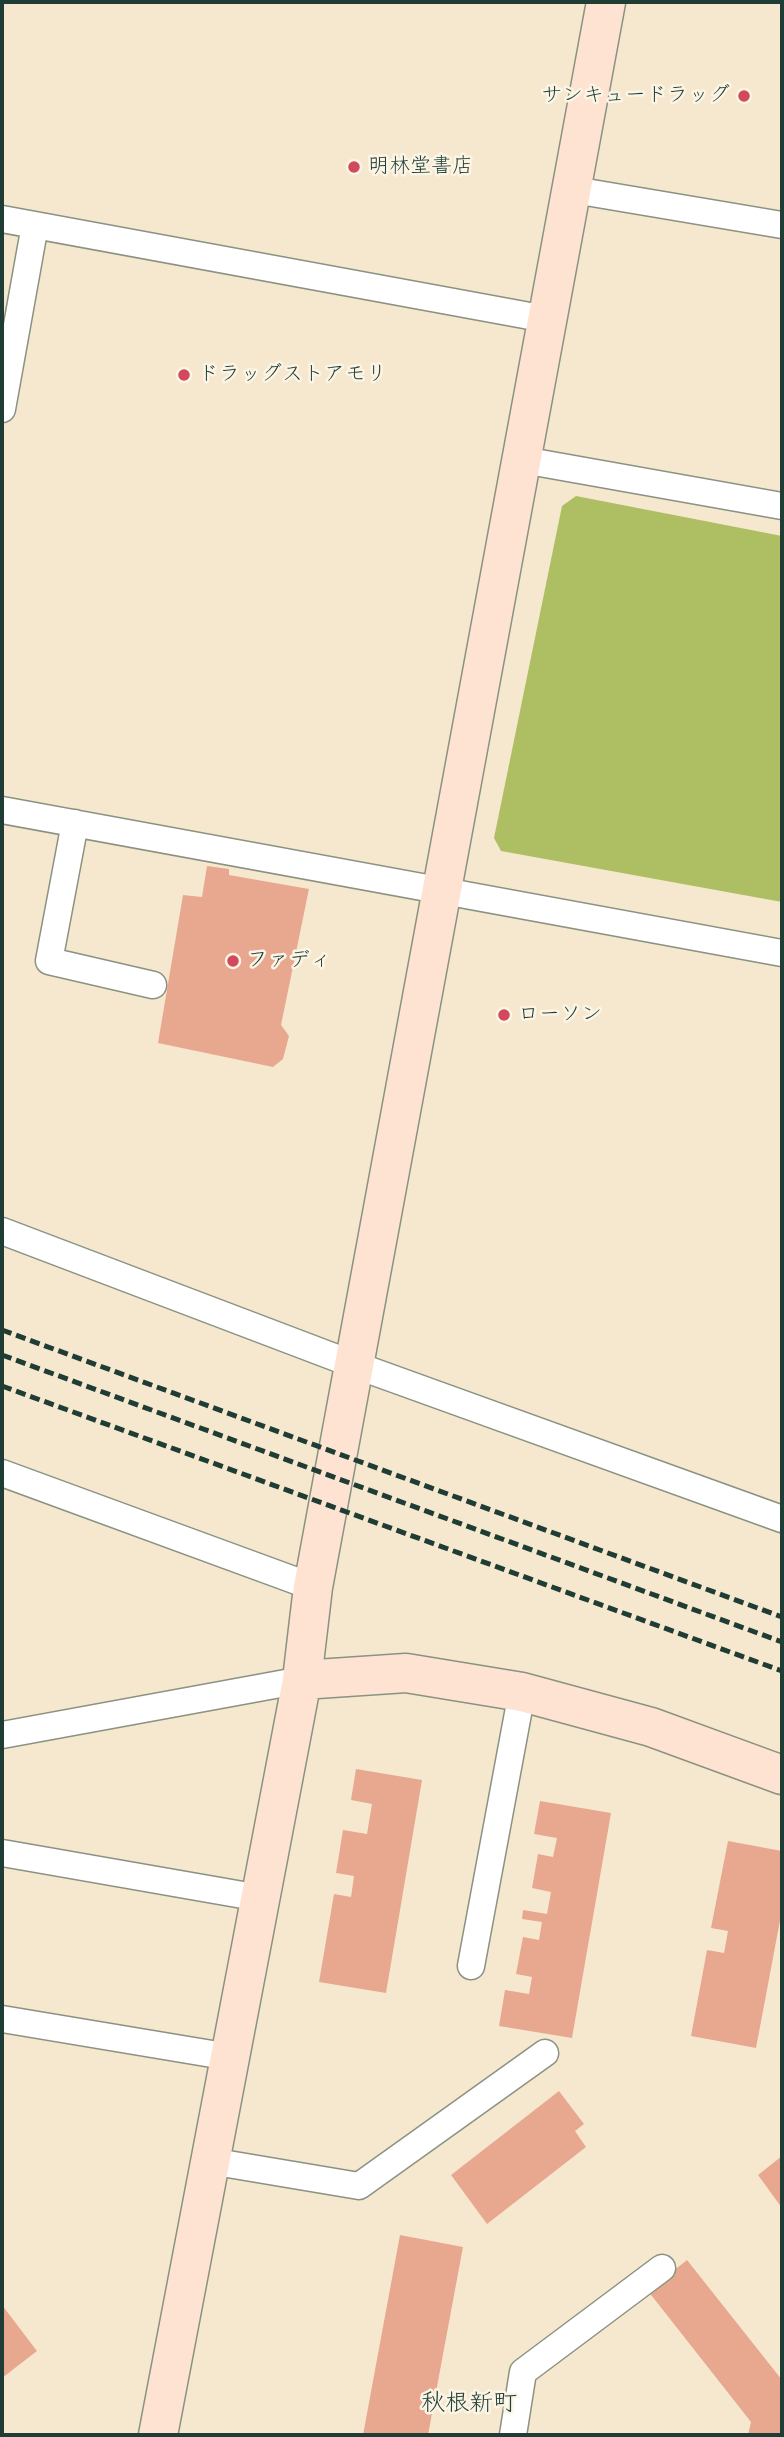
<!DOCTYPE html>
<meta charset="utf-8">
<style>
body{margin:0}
#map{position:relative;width:784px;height:2437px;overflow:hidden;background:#f6e8cf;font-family:Pangolin,sans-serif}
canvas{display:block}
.frame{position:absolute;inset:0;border:4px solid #1f3d34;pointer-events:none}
</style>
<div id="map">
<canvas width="784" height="2437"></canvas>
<div class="frame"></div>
</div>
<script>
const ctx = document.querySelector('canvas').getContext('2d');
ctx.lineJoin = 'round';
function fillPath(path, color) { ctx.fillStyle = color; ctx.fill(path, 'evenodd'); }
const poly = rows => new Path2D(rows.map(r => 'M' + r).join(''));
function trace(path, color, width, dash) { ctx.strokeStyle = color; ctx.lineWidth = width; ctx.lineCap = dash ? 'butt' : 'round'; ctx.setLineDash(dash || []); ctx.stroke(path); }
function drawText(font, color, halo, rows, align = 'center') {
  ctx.font = font + ' Pangolin,"Klee One",sans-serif'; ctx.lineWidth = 5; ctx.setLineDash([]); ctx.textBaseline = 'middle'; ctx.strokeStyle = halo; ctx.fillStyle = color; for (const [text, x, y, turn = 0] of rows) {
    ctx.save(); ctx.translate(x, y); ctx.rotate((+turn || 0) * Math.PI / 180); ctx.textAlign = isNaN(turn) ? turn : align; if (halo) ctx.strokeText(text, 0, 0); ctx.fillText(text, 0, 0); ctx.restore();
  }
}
const green = poly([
 [576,496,782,536,782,902,501,851,494,838,562,506]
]);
const building = poly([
 [207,866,229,869,229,875,309,889,281,1025,289,1036,283,1059,273,1067,158,1043,183,895,202,897],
 [356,1769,422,1780,386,1993,319,1982,334,1894,351,1897,354,1876,336,1873,343,1830,367,1834,372,1804,351,1800],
 [540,1801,611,1813,572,2038,499,2026,505,1990,529,1994,532,1977,516,1974,523,1937,539,1940,542,1922,522,1919,523,1910,547,1914,551,1892,532,1888,538,1854,553,1857,557,1838,534,1834],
 [728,1841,782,1851,782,1910,756,2048,691,2036,707,1950,724,1953,728,1931,711,1928],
 [559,2091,584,2124,575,2131,586,2147,487,2224,451,2175],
 [782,2156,782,2208,758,2175],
 [400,2235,463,2247,428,2435,363,2435],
 [687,2260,782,2380,782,2435,748,2435,751,2422,648,2291],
 [2,2305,37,2351,2,2378]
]);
const street = poly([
 [574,190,782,225],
 [2,219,546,319],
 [2,409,35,225],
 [523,460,782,506],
 [2,810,782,953],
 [75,823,49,961,153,985],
 [2,1231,355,1365,782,1519],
 [2,1473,313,1587],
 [2,1735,302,1680],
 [2,1853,260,1898],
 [471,1966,522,1692],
 [2,2019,230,2057],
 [210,2161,359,2186,545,2053],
 [513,2435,523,2372,662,2268]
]);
const secondary = poly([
 [302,1680,406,1673,522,1692,651,1727,782,1775],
 [158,2435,302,1680,313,1587,606,2]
]);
const rail = poly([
 [2,1330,782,1617],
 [2,1355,782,1642],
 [2,1386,782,1671]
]);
const markers = [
 [744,96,7,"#d1495b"],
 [354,167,7,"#d1495b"],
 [184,375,7,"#d1495b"],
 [233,961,7,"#d1495b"],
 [504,1015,7,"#d1495b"]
];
const poiNames = [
 ["サンキュードラッグ",730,96,"right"],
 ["明林堂書店",368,167],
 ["ドラッグストアモリ",198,375],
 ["ファディ",247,961],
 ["ローソン",518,1015]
];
const quarterNames = [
 ["秋根新町",469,2404]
];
fillPath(green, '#adbf62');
fillPath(building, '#e8a890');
trace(street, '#8a9282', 29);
trace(secondary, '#8a9282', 41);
trace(street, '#fff', 26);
trace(secondary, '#fee3d2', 38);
trace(rail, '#1f3d34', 5, [10, 5]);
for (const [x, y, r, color] of markers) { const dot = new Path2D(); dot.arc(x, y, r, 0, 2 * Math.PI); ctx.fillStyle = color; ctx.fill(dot); trace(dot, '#fcf5e5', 2.5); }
drawText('21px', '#1f3d34', '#fcf5e5', poiNames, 'left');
drawText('24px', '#1f3d34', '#fcf5e5', quarterNames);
</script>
